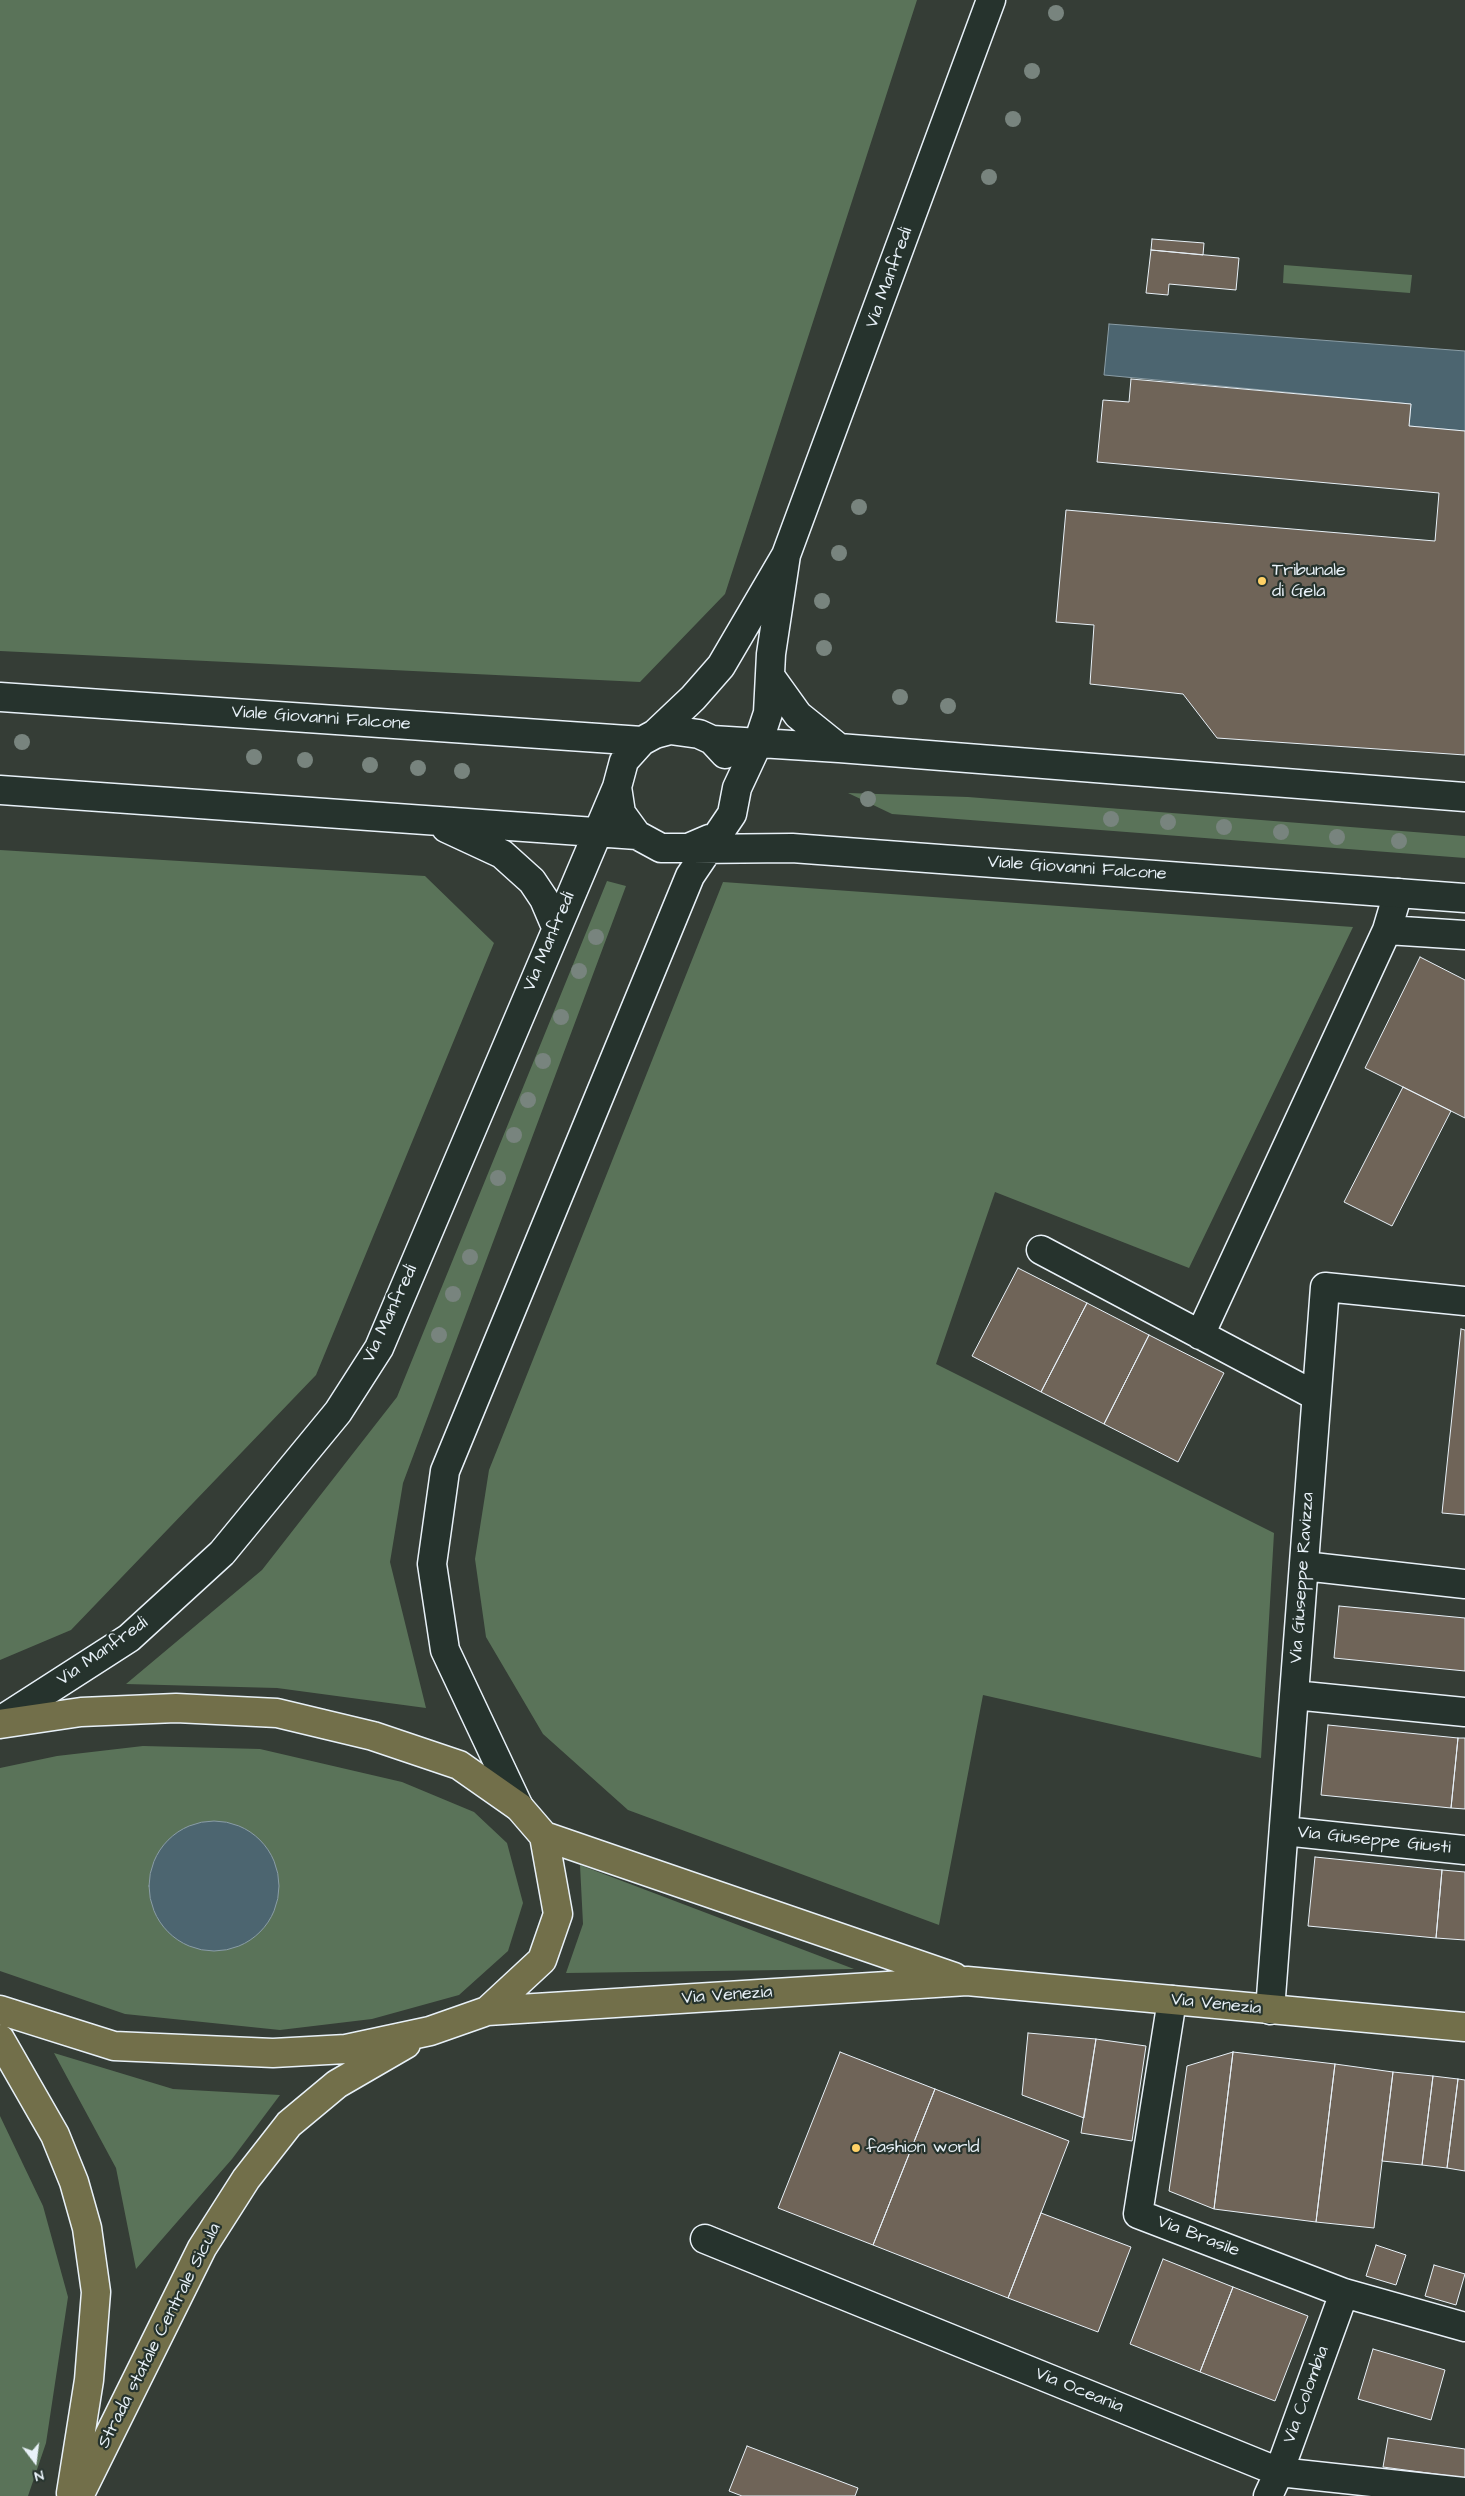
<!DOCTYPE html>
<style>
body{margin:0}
#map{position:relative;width:1465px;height:2496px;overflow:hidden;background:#353d36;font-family:"Architects Daughter",sans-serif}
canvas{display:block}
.north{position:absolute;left:10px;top:2436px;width:50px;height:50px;-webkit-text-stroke:4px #26332d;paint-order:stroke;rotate:165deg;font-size:14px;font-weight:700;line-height:20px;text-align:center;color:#e8f1f8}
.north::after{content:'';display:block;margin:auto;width:18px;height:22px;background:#e8f1f8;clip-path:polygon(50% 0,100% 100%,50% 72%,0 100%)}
</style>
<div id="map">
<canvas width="1465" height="2496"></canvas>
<div class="north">N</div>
</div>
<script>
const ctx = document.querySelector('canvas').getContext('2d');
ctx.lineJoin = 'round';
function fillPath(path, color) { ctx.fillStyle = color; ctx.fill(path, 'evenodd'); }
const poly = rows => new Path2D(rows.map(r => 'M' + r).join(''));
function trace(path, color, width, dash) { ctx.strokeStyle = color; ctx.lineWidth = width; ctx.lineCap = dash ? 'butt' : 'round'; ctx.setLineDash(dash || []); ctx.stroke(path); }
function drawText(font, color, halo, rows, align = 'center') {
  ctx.font = font + ' "Architects Daughter",sans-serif'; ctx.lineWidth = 4.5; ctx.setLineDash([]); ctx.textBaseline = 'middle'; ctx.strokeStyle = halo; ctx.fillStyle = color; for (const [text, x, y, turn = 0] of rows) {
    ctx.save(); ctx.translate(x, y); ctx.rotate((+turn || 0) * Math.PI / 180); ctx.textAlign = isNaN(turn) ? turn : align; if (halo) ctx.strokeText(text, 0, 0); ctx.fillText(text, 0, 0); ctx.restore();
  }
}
const green = poly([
 [0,0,917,0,725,594,640,682,0,651],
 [1284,265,1412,275,1410,293,1283,283],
 [848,793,968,797,1465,836,1465,858,892,814],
 [0,850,425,876,494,943,316,1375,71,1630,0,1660],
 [607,881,626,886,403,1483,390,1562,426,1708,277,1688,126,1684,262,1570,397,1397],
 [723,882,1353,927,1189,1268,995,1192,936,1364,1274,1533,1261,1758,983,1695,939,1925,628,1810,543,1734,486,1637,475,1559,489,1470],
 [143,1746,260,1749,402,1782,474,1812,507,1843,523,1903,508,1951,459,1995,372,2019,280,2030,125,2014,0,1971,0,1768,57,1756],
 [580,1865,854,1969,566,1973,583,1924],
 [54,2053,173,2089,280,2095,232,2159,136,2269,116,2168],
 [0,2116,43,2206,68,2297,46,2443,28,2496,0,2496]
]);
const water = poly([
 [1109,324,1465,351,1465,431,1409,426,1411,404,1104,375,1109,324],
 '149 1886a65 65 0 1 1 130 0a65 65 0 1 1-130 0Z'
]);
const building = poly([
 [1152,239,1204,243,1203,255,1151,250,1152,239],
 [1151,250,1239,258,1236,290,1169,284,1168,295,1146,293,1151,250],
 [1131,379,1411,404,1409,426,1465,431,1465,755,1217,738,1183,694,1090,684,1094,625,1056,622,1066,510,1435,541,1439,493,1097,462,1103,400,1129,402,1131,379],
 [1420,957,1465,980,1465,1118,1365,1068,1420,957],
 [1403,1087,1451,1111,1392,1226,1344,1202,1403,1087],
 [1018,1268,1087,1303,1041,1392,972,1356,1018,1268],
 [1087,1303,1149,1335,1104,1424,1041,1392,1087,1303],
 [1461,1329,1465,1330,1465,1515,1442,1513,1461,1329],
 [1149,1335,1224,1373,1178,1462,1104,1424,1149,1335],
 [1339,1606,1465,1618,1465,1671,1334,1658,1339,1606],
 [1328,1725,1458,1738,1451,1808,1321,1795,1328,1725],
 [1458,1738,1465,1738,1465,1809,1451,1808,1458,1738],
 [1315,1857,1442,1870,1436,1938,1308,1926,1315,1857],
 [1442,1870,1465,1872,1465,1940,1436,1938,1442,1870],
 [1028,2033,1096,2039,1084,2118,1022,2095,1028,2033],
 [1096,2039,1146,2046,1132,2141,1081,2133,1096,2039],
 [840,2052,935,2089,873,2245,778,2208,840,2052],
 [1233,2052,1335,2064,1316,2222,1214,2209,1233,2052],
 [1233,2052,1214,2209,1169,2191,1187,2066,1233,2052],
 [1335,2064,1393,2072,1374,2228,1316,2222,1335,2064],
 [1393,2072,1433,2076,1422,2165,1382,2161,1393,2072],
 [1433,2076,1458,2079,1447,2168,1422,2165,1433,2076],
 [1458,2079,1465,2080,1465,2171,1447,2168,1458,2079],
 [935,2089,1069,2141,1008,2298,873,2245,935,2089],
 [1041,2213,1131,2247,1098,2332,1008,2298,1041,2213],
 [1376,2245,1406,2255,1396,2285,1366,2276,1376,2245],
 [1163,2259,1233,2287,1200,2372,1130,2344,1163,2259],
 [1434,2265,1465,2274,1456,2305,1425,2296,1434,2265],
 [1233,2287,1308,2316,1275,2401,1200,2372,1233,2287],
 [1373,2349,1445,2370,1431,2420,1358,2399,1373,2349],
 [1388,2438,1465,2449,1465,2478,1383,2467,1388,2438],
 [747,2446,858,2488,855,2496,742,2496,729,2491,747,2446]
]);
const street = poly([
 [1387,930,1465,935],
 [1041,1250,1316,1396],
 [1200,1335,1387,930,1398,893],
 [1304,1566,1465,1584],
 [1294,1695,1465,1712],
 [1284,1831,1465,1850],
 [1172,2000,1138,2214,1344,2293,1465,2327],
 [1270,2010,1325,1287,1465,1301],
 [705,2239,1279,2472,1465,2492],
 [1268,2496,1279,2472,1344,2293]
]);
const secondary = poly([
 [770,676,798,715,839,748],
 [0,697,642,741],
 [655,734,693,698,721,666,786,555,991,0],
 [712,740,839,748,1465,797],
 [0,790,637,835],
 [446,828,502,854,532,881,544,899,556,927],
 [709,839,688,848,661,848,637,835,621,813,617,787,624,761,642,741,655,734,670,730,699,734,712,740,725,754],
 [692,849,792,848,1465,898],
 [0,1721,129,1638,222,1553,338,1412,379,1348,617,787],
 [519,1807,445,1650,432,1564,445,1471,690,876,732,814,737,788,758,743,768,713,771,654,786,555]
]);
const primary = poly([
 [0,1724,81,1712,176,1708,277,1713,373,1736,459,1765,519,1807,544,1836,558,1914,542,1960,487,2011,430,2031,346,2049,273,2053,114,2046,0,2010],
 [544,1836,954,1977],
 [487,2011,967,1981,1465,2027],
 [0,2039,55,2135,74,2182,87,2228,96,2292,89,2380,71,2493],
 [79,2496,202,2248,246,2179,289,2124,337,2084,406,2044]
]);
const trees = [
 [1056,13],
 [1032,71],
 [1013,119],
 [989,177],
 [859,507],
 [839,553],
 [822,601],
 [824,648],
 [900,697],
 [948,706],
 [22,742],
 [254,757],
 [305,760],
 [370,765],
 [418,768],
 [462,771],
 [868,799],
 [1111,819],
 [1168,822],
 [1224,827],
 [1281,832],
 [1337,837],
 [1399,841],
 [596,937],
 [579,971],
 [561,1017],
 [543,1061],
 [528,1100],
 [514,1135],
 [498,1178],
 [470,1257],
 [453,1294],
 [439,1335]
];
const markers = [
 [1262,581,5,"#ffd166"],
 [856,2148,5,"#ffd166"]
];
const streetNames = [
 ["Via Manfredi",890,278,-70],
 ["Viale Giovanni Falcone",321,719,4],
 ["Viale Giovanni Falcone",1077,869,4],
 ["Via Manfredi",550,942,-67],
 ["Via Manfredi",391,1314,-65],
 ["Via Giuseppe Ravizza",1303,1578,-86],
 ["Via Manfredi",103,1652,-35],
 ["Via Giuseppe Giusti",1374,1841,6],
 ["Via Venezia",727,1996,-4],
 ["Via Venezia",1216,2005,6],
 ["Via Brasile",1198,2237,21],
 ["Strada statale Centrale Sicula",160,2336,-63],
 ["Via Oceania",1079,2391,22],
 ["Via Colombia",1307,2395,-70]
];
const poiNames = [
 ["Tribunale",1272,571],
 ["di Gela",1272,592],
 ["fashion world",866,2148]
];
fillPath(green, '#5a7359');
fillPath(water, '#4c6570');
trace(water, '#8a9da6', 1);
fillPath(building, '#6f6458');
trace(building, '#e8f1f8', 1);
trace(street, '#e8f1f8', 31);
trace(secondary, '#e8f1f8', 31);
trace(primary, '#e8f1f8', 31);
trace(street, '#26332d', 28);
trace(secondary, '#26332d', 28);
trace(primary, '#726f4a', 28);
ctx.fillStyle = '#78847e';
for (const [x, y] of trees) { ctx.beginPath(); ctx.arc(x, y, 8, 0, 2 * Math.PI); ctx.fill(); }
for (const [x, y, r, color] of markers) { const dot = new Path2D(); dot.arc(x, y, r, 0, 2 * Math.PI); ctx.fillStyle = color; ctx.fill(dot); trace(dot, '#26332d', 2); }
drawText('18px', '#e8f1f8', '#26332d', streetNames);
drawText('18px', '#e8f1f8', '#26332d', poiNames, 'left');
</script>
